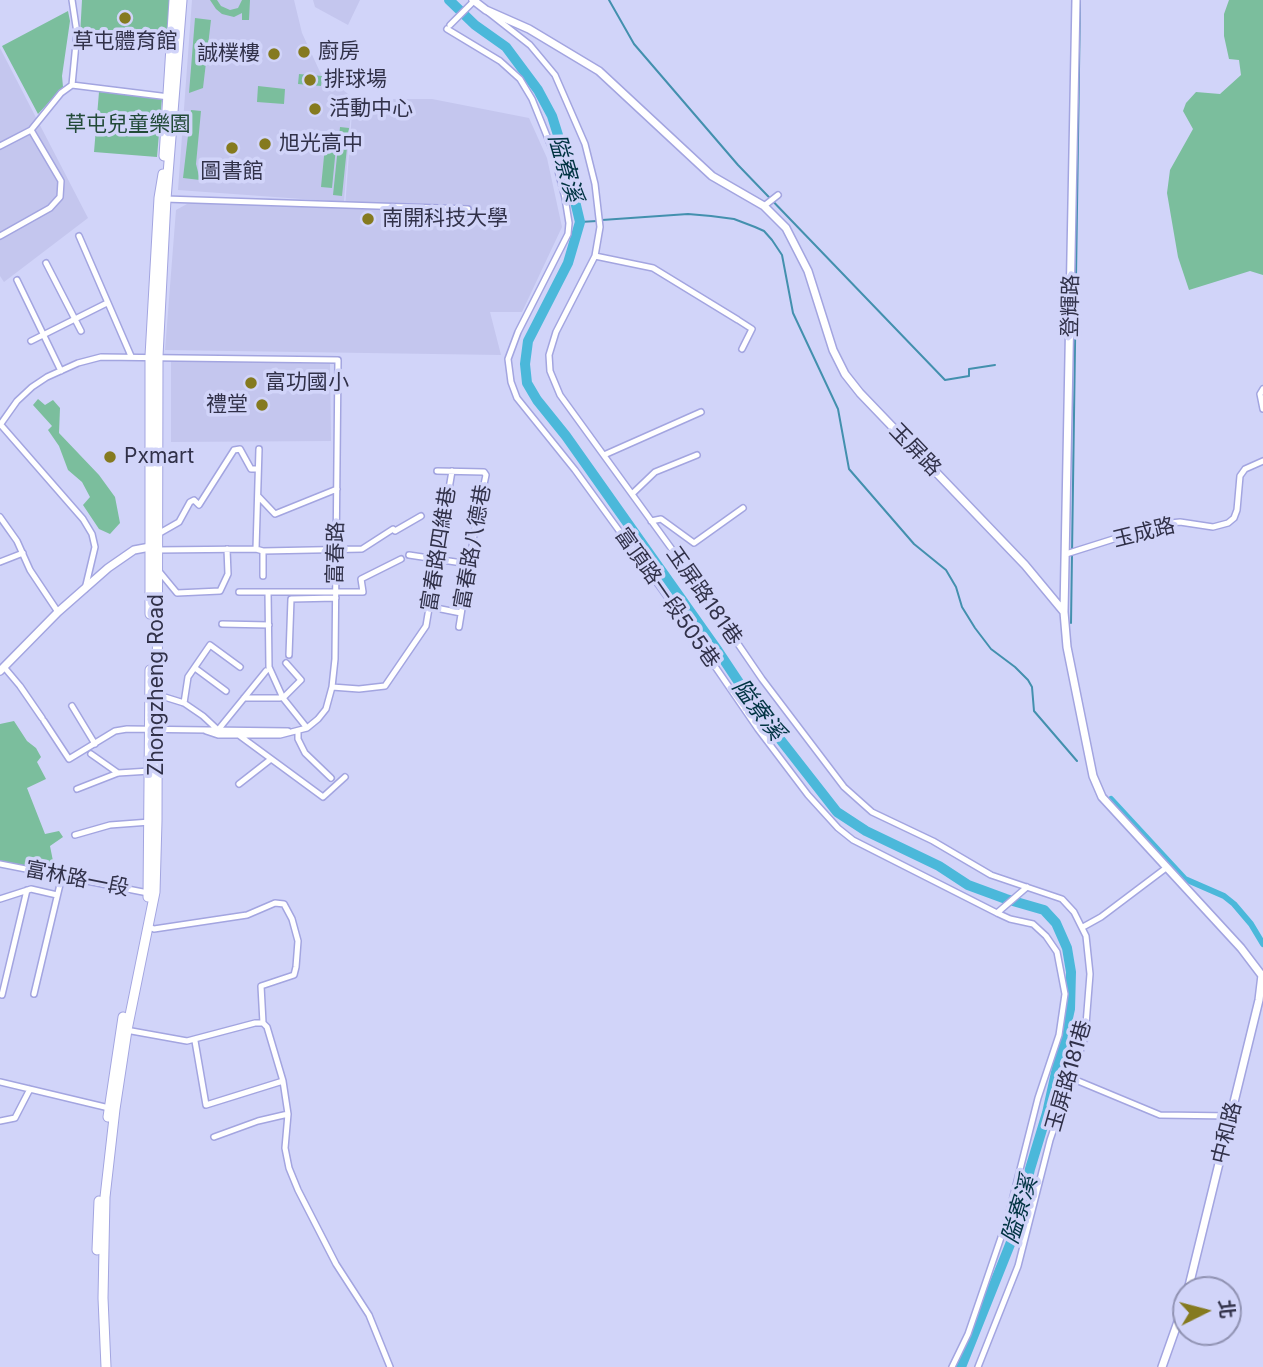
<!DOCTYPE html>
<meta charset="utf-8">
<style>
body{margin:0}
#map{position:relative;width:1263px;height:1367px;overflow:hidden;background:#d1d4f9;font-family:Inter,"Noto Sans TC",sans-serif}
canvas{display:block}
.north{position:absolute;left:1172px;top:1276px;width:70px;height:70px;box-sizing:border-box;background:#d1d4f9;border:2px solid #9193b3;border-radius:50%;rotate:84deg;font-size:19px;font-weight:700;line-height:28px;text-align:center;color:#313149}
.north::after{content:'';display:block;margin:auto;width:24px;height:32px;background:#857a1f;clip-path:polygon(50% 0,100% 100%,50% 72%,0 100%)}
</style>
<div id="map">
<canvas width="1263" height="1367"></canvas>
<div class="north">北</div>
</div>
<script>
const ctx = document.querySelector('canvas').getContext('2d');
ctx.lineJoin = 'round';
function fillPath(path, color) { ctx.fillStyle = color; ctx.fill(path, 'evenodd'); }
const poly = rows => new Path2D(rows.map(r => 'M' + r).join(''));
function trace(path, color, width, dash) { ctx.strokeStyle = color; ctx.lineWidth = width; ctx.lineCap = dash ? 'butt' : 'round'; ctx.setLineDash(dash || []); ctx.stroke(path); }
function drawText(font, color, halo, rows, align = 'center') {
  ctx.font = font + ' Inter,"Noto Sans TC",sans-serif'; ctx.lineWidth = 7; ctx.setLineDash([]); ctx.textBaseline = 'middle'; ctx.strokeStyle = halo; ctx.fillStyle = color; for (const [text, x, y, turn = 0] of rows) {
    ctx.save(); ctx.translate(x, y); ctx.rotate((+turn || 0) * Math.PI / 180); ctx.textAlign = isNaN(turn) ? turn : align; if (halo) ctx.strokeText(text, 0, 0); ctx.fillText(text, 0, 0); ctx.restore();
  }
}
const built = poly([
 [192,0,294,0,302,33,320,72,352,97,344,202,178,190],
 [313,0,360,0,348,25,315,7],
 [0,48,88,218,4,282,0,276],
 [353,99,432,99,529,118,547,158,562,227,522,312,490,312,501,355,165,350,176,210,187,204,214,200,345,208],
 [171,360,330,364,331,441,171,442]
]);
const green = poly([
 [82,0,170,0,167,40,80,36],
 [210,0,217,0,221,6,230,10,238,8,242,0,250,0,249,20,242,20,242,13,234,17,222,14,216,9],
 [1229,0,1263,0,1263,275,1250,271,1189,290,1178,257,1167,193,1170,170,1193,129,1183,111,1186,103,1196,92,1220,94,1241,75,1239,60,1229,59,1224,36,1224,14],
 [68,11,70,21,62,76,63,87,38,114,2,46],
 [195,18,211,20,203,88,189,93],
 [299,74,322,76,321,86,298,84],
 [258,86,285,89,284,104,257,102],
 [99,92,162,98,157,157,94,152],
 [191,110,201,111,196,164,200,180,183,178],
 [340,127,349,128,342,196,333,195],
 [326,136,337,137,332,188,321,187],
 [38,399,45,405,53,400,60,408,59,433,99,475,115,497,120,523,110,534,99,529,83,505,90,497,82,482,68,470,59,446,48,430,52,426,33,405],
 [14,721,27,741,36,748,41,757,37,762,46,779,27,788,45,834,59,831,63,837,50,846,56,876,0,864,0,724]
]);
const stream = poly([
 [609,0,634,44,738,165,945,380,969,376,969,369,995,365],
 [602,220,688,214,711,216,734,219,755,227,764,231,772,240,782,255,793,313,838,409,849,469,914,544,946,570,956,587,962,607,975,628,991,649,1015,667,1028,680,1032,687,1034,711,1077,761],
 [580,222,597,221],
 [1071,623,1080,0]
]);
const canal = poly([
 [1111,799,1185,879,1224,896,1234,904,1251,924,1263,944]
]);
const river = poly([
 [449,0,475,25,506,47,538,90,552,116,563,151,580,222,568,263,528,341,525,364,527,383,537,400,566,436,718,651,758,711,837,812,866,831,939,866,968,885,1006,899,1044,910,1056,923,1067,948,1071,972,1070,1009,1047,1113,1030,1169,1017,1227,961,1367]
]);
const minor = poly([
 [488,12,530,45,555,75,585,144,595,184,600,227,595,256,556,332,549,355,550,371,560,395,695,581,762,679,844,787,872,812,933,841,991,875,1062,899,1074,912,1086,936,1090,974,1085,1037,1050,1140,1018,1266,978,1367],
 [450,25,474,1],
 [447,29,500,61,520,79,532,99,553,151,565,198,569,223,568,234,518,332,508,359,511,382,517,398,575,470,668,598,758,729,808,795,838,828,853,840,997,913,1010,919,1033,924,1046,936,1057,952,1065,994,1059,1035,1038,1098,1008,1217,968,1334,952,1367],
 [72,85,169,97],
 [0,146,31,130,61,93,72,85,77,33,72,0],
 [165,199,468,209],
 [764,206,778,195],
 [0,236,50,208,60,197,61,181,31,130],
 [79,236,131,356],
 [595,256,653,268,738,320,752,329,742,349],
 [46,263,81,331],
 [17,280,61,371],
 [31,341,107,303],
 [1263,389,1260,394,1263,409],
 [0,424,83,519,92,534,95,547,85,589],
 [0,425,17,401,32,387,47,377,78,363,101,357,338,360,335,659,332,687,326,709,318,719,307,728,280,735,218,735,206,731],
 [604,455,701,412],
 [437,471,484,472,486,475,476,522,459,627],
 [632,494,655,472,697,455],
 [258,496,275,514,337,489],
 [0,517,17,541,30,570,58,612],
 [651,521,661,519,694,543,743,508],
 [158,534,179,522,190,502,194,500,199,505,234,450,240,449,251,469,258,469],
 [256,549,259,449],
 [157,550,256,549,263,551,362,549,393,529,395,531,421,516],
 [1066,554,1161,524,1180,522,1213,527,1228,523,1234,518,1237,510,1240,476,1245,469,1263,461],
 [409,555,469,564],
 [0,562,23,553],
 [158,570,177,593,220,591,228,574,227,549],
 [263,576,263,551],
 [239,592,363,592,361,579,401,559],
 [268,592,269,667,283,698,307,728],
 [431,607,461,613],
 [222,624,269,625],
 [289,655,291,599,336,598],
 [4,667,20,686,42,718],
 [195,668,226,691],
 [332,687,359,689,385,686,426,626,452,471],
 [155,694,184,703,203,716,218,730,266,671],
 [244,698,280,698],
 [283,698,301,680,286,663],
 [184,703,188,677,210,645,240,667],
 [72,706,95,744],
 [44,721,69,759,115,731,127,729,288,731],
 [298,731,298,739,305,753,331,778],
 [240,736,323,797,345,777],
 [91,754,118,773],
 [239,784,271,759],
 [77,789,118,773,150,771],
 [75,835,110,825,150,822],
 [0,864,148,893],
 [0,899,31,889,57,895],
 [997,913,1027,887],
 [149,927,154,929,247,915,275,903,284,904,292,919,298,941,296,967,294,975,261,986,263,1023],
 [1083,927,1101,917,1166,868],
 [34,994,62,876],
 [2,995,27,890],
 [126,1030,187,1041,255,1023,263,1023,267,1027,283,1081,288,1114,285,1148,289,1168,298,1190,336,1264,369,1315,390,1367],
 [195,1041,206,1105,283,1081],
 [1071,1078,1160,1115,1231,1116],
 [0,1082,109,1108],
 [0,1121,15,1118,30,1089],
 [214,1137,258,1121,288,1114]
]);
const tertiary = poly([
 [473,0,486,10,529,29,599,71,712,176,764,206,786,228,808,271,833,350,845,374,860,393,1025,565,1064,612,1067,647,1093,776,1102,797,1241,948,1263,977],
 [1064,612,1076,0],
 [0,671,58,612,108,568,134,550,150,547],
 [1188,1290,1259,1000,1262,975],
 [1162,1367,1186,1299]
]);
const primary = poly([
 [164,156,174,0],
 [150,614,150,356,159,198,163,174],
 [148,897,150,670],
 [108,1117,123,1017],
 [97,1250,99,1201],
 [106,1367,103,1298,105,1197,115,1109,127,1030,155,892,157,821,158,356,166,199,182,0]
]);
const markers = [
 [125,18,7,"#857a1f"],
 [304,52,7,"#857a1f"],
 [274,54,7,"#857a1f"],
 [310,80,7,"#857a1f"],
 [315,109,7,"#857a1f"],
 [265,144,7,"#857a1f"],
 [232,148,7,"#857a1f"],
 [368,219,7,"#857a1f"],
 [251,383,7,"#857a1f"],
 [262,405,7,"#857a1f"],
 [110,457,7,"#857a1f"]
];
const poiNames = [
 ["草屯體育館",125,42,"center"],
 ["廚房",318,52],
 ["誠樸樓",260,54,"right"],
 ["排球場",324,80],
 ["活動中心",329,109],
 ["旭光高中",279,144],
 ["圖書館",232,172,"center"],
 ["南開科技大學",382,219],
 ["富功國小",265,383],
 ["禮堂",248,405,"right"],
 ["Pxmart",124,457]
];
const parkNames = [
 ["草屯兒童樂園",128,125]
];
const streetNames = [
 ["登輝路",1071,306,-89],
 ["玉屏路",915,450,46],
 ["玉成路",1144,533,-14],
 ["富春路八德巷",473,547,-80],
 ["富春路四維巷",439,549,-81],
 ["富春路",336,553,-89],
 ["玉屏路181巷",704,596,55],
 ["富頂路一段505巷",667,598,55],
 ["Zhongzheng Road",157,685,-90],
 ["富林路一段",77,879,11],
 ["玉屏路181巷",1069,1076,-74],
 ["中和路",1227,1133,-76]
];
const waterNames = [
 ["隘寮溪",565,168,74],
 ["隘寮溪",758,710,53],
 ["隘寮溪",1020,1210,-73]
];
fillPath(built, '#c4c6ee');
fillPath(green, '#7bbe9d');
trace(stream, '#4390ae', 2);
trace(canal, '#4bb8da', 6);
trace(river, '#4bb8da', 10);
trace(minor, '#a3a5e0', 8);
trace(tertiary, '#a3a5e0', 10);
trace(primary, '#a3a5e0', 11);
trace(minor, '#fff', 5);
trace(tertiary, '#fff', 7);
trace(primary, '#fff', 9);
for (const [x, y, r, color] of markers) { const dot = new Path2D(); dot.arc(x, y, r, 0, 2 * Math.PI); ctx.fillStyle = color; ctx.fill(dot); trace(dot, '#d1d4f9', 2.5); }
drawText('21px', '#313149', '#d1d4f9', poiNames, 'left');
drawText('21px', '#224a38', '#d1d4f9', parkNames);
drawText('21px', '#313149', '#d1d4f9', streetNames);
drawText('italic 23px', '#003342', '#d1d4f9', waterNames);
</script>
